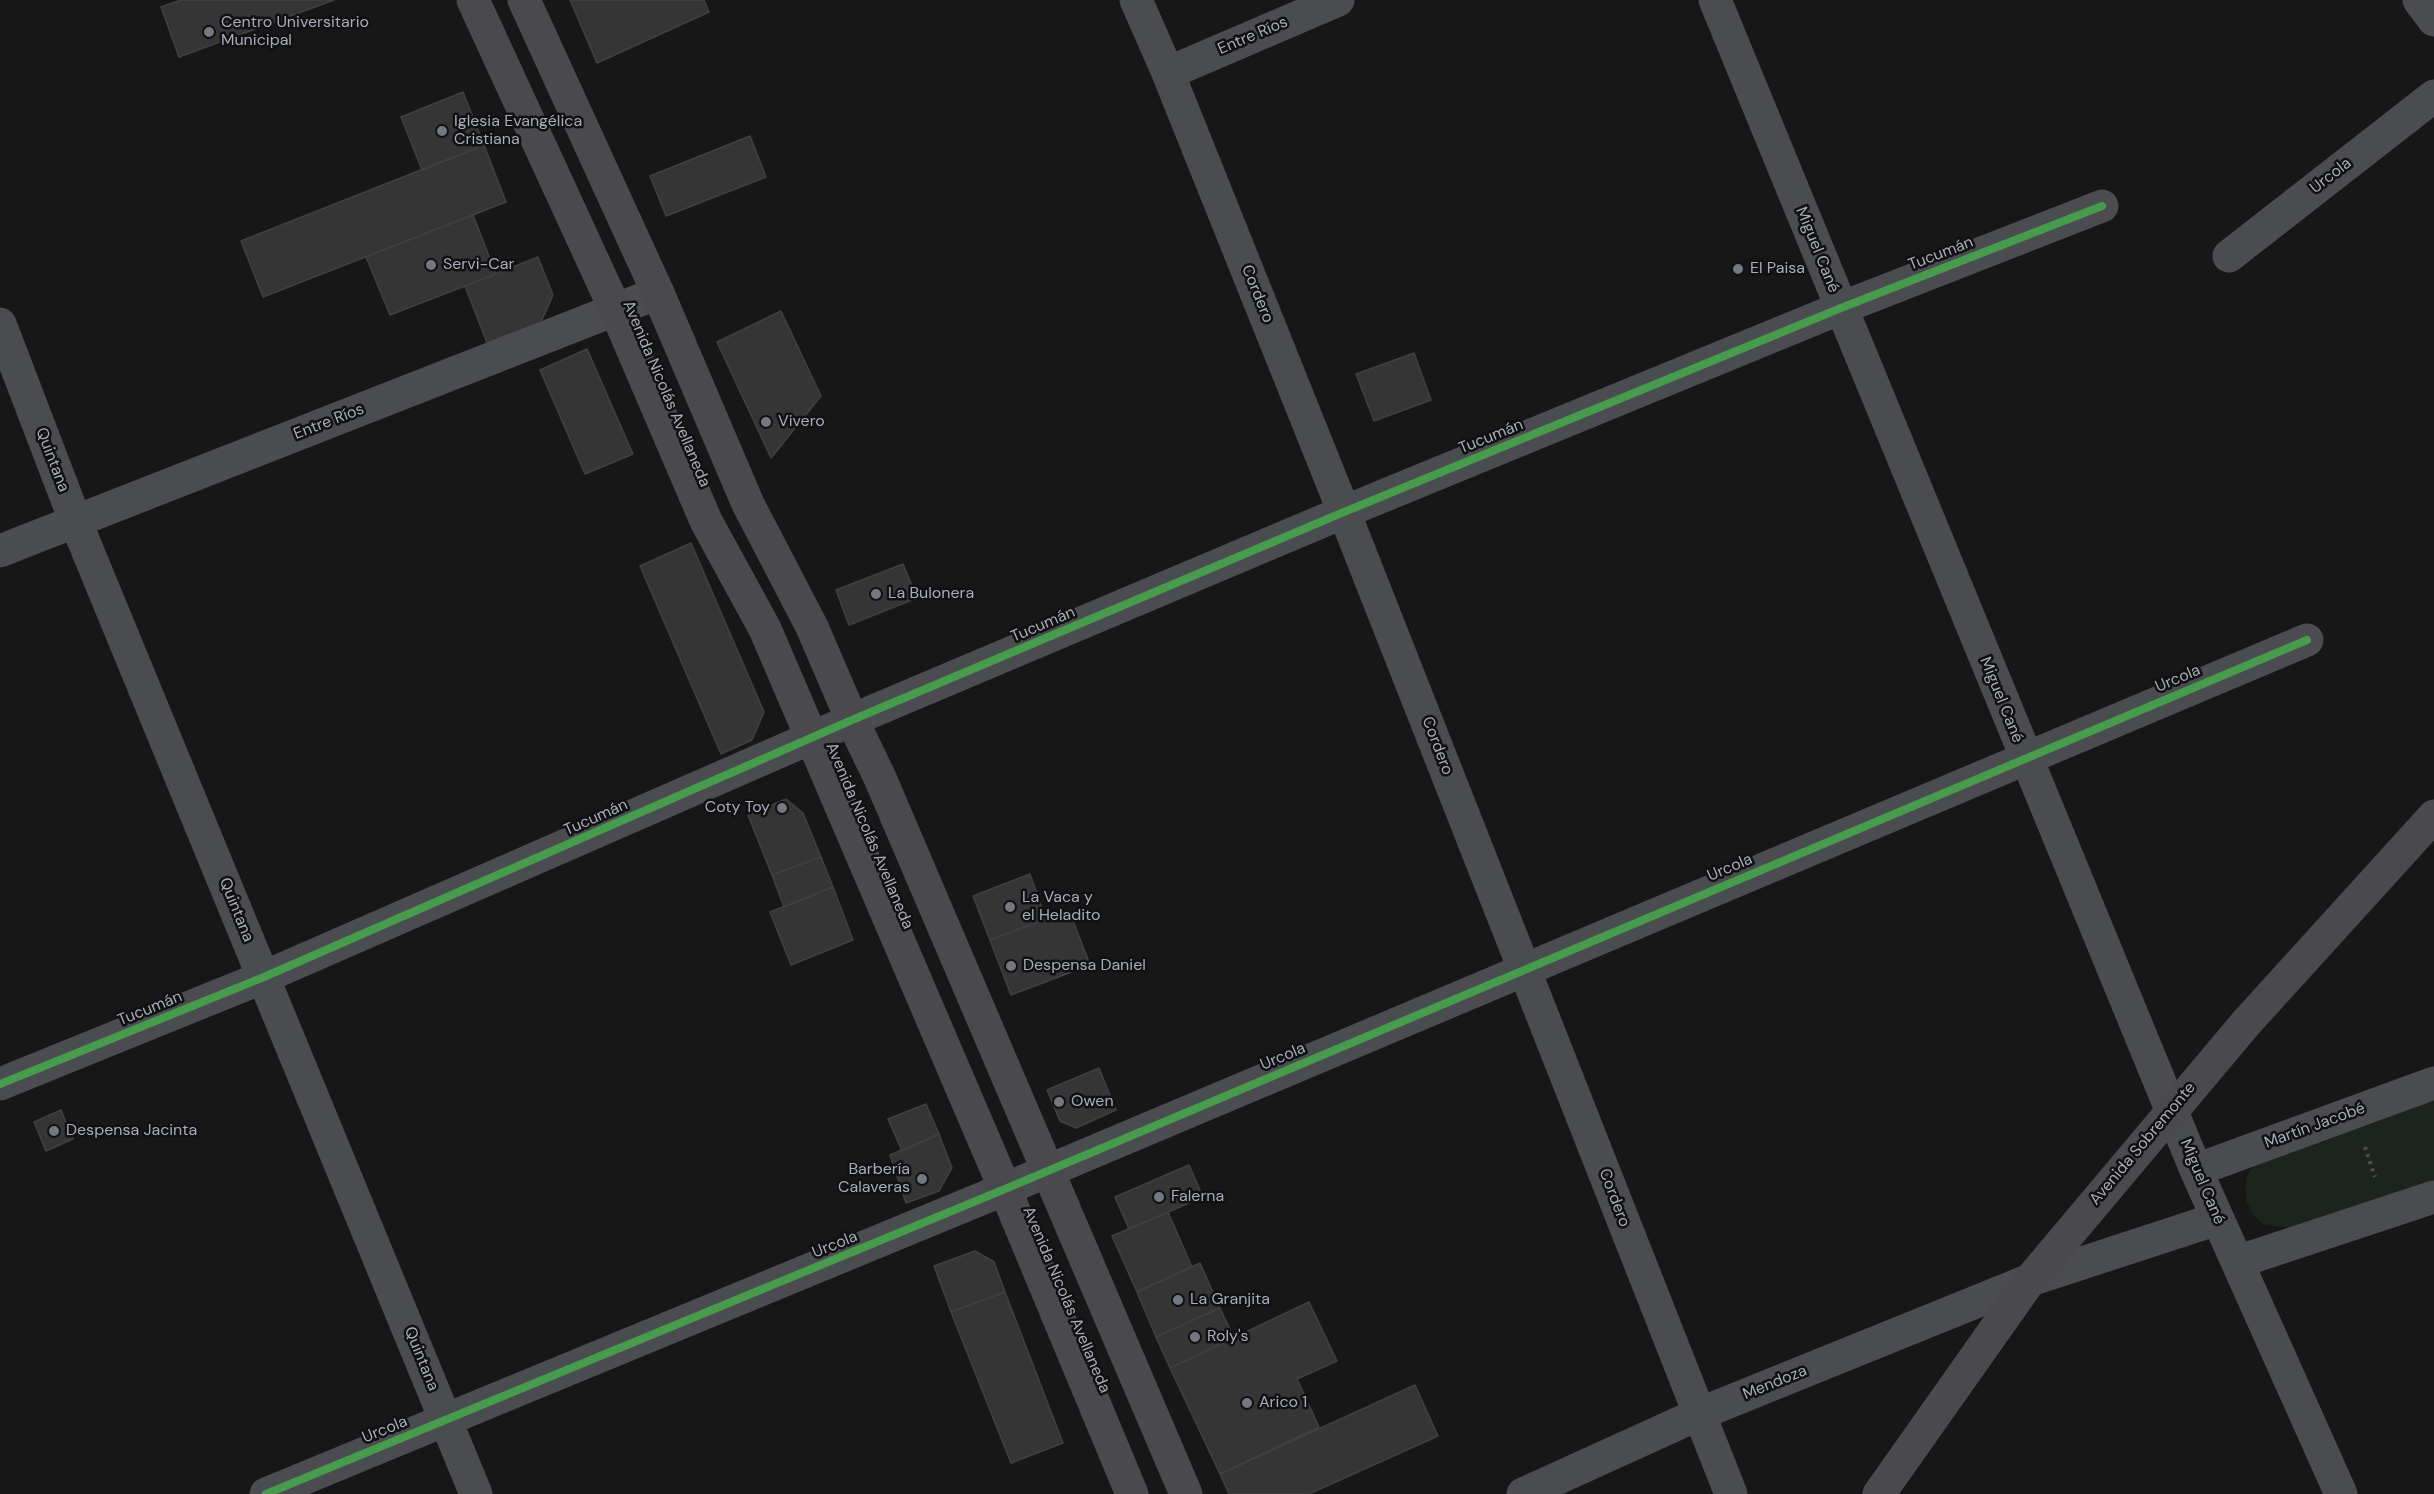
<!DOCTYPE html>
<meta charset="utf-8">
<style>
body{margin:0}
canvas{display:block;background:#171717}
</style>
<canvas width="2434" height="1494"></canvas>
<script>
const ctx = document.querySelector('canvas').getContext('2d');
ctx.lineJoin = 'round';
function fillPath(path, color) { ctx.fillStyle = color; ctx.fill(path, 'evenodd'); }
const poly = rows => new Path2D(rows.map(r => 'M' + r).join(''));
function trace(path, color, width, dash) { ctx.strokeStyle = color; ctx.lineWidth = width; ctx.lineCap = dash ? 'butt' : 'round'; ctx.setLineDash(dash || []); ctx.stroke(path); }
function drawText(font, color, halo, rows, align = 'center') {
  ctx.font = font + ' "DM Sans",sans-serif'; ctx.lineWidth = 5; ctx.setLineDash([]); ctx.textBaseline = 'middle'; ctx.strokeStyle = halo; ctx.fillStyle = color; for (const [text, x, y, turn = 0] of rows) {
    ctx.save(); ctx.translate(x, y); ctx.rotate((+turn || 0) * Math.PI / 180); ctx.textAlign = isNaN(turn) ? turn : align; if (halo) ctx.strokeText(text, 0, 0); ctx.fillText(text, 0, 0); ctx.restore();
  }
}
const green = poly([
 [2434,1097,2434,1180,2289,1228,2263,1224,2254,1215,2247,1203,2245,1189,2247,1176,2254,1165]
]);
const building = poly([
 [181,0,334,0,179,57,161,7,181,0],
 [570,0,704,0,709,12,597,63,570,0],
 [463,92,484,145,422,170,401,117,463,92],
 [750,136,766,177,666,216,650,176,750,136],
 [484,145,506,202,263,297,241,241,484,145],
 [473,215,496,274,390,315,366,257,473,215],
 [538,257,553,295,538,329,489,348,465,286,538,257],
 [781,311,821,396,771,458,717,342,781,311],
 [587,349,633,454,585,474,540,370,587,349],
 [1414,353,1431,400,1374,421,1356,374,1414,353],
 [691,543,764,712,752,740,721,754,640,566,691,543],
 [903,564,917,598,849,625,836,590,903,564],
 [786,799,803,813,821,857,772,875,748,815,786,799],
 [821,857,833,887,784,907,772,875,821,857],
 [1030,874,1046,919,990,940,973,896,1030,874],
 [833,887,853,940,791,965,770,912,833,887],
 [1069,910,1090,965,1011,995,990,940,1069,910],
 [1099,1068,1116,1110,1076,1128,1060,1121,1047,1090,1099,1068],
 [926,1104,939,1134,902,1151,888,1119,926,1104],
 [61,1110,73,1139,46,1151,34,1122,61,1110],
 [939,1134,952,1168,939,1191,906,1203,890,1155,939,1134],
 [1189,1165,1203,1197,1129,1229,1115,1197,1189,1165],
 [1168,1212,1192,1267,1137,1292,1112,1236,1168,1212],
 [975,1251,994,1262,1005,1292,951,1312,934,1266,975,1251],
 [1200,1263,1220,1308,1156,1337,1137,1292,1200,1263],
 [1005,1292,1063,1443,1011,1463,951,1312,1005,1292],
 [1309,1302,1337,1361,1297,1379,1319,1427,1220,1474,1170,1368,1309,1302],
 [1220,1308,1234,1338,1170,1368,1156,1337,1220,1308],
 [1415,1385,1438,1436,1309,1494,1229,1494,1220,1474,1415,1385]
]);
const path = poly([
 [2365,1147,2375,1177]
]);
const minor = poly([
 [1136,0,1168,73,1344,512,1731,1494],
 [1715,0,2196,1170,2341,1494],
 [2419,0,2434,20],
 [1168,73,1338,0],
 [2229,256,2434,96],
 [0,324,75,520,476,1494],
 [0,551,658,293],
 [0,1084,264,977,852,720,1344,512,1841,308,2102,206],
 [2196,1170,2434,1083],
 [2237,1262,2434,1197],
 [266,1494,1005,1189,2307,640],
 [1523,1494,1699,1414,2030,1280,2217,1219]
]);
const secondary = poly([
 [473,0,616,311,706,521,765,629,1005,1189,1132,1494],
 [524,0,658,293,748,504,812,627,852,720,880,778,1186,1494],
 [1879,1494,2030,1280,2246,1023,2434,816]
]);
const cycleway = poly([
 [0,1084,264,977,852,720,1344,512,1841,308,2102,206],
 [266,1494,1005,1189,2307,640]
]);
const markers = [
 [209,32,6,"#757880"],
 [442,131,6,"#757880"],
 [431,265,6,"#757880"],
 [1738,269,6,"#757880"],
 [766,422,6,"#757880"],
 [876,594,6,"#757880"],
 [782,808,6,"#757880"],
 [1010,907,6,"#757880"],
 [1011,966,6,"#757880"],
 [1059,1102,6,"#757880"],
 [54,1131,6,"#757880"],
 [922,1179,6,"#757880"],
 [1159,1197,6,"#757880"],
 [1178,1300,6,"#757880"],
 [1195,1337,6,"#757880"],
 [1247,1403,6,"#757880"]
];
const poiNames = [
 ["Centro Universitario",221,23],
 ["Municipal",221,41],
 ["Iglesia Evangélica",454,122],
 ["Cristiana",454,140],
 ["Servi-Car",443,265],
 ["El Paisa",1750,269],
 ["Vivero",778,422],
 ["La Bulonera",888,594],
 ["Coty Toy",770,808,"right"],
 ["La Vaca y",1022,898],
 ["el Heladito",1022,916],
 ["Despensa Daniel",1023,966],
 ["Owen",1071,1102],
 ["Despensa Jacinta",66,1131],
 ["Barbería",910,1170,"right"],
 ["Calaveras",910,1188,"right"],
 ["Falerna",1171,1197],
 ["La Granjita",1190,1300],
 ["Roly's",1207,1337],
 ["Arico 1",1259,1403]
];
const streetNames = [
 ["Entre Ríos",1253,36,-23],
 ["Urcola",2331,176,-38],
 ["Miguel Cané",1817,250,68],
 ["Tucumán",1941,254,-21],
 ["Cordero",1257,294,68],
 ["Avenida Nicolás Avellaneda",666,394,67],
 ["Entre Ríos",329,422,-21],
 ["Tucumán",1491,437,-22],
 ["Quintana",52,460,69],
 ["Tucumán",1043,625,-23],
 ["Urcola",2178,679,-23],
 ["Miguel Cané",2001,700,68],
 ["Cordero",1437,746,69],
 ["Tucumán",596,818,-24],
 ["Avenida Nicolás Avellaneda",869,836,67],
 ["Urcola",1730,868,-23],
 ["Quintana",236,910,68],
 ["Tucumán",150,1009,-22],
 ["Urcola",1283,1057,-23],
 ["Martín Jacobé",2315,1126,-20],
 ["Avenida Sobremonte",2143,1144,-50],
 ["Miguel Cané",2202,1182,67],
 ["Cordero",1614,1198,69],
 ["Urcola",835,1245,-22],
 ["Avenida Nicolás Avellaneda",1066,1300,67],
 ["Quintana",421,1359,68],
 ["Mendoza",1775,1383,-22],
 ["Urcola",385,1430,-22]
];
fillPath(green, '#1d241e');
fillPath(building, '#353536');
trace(building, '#3f4043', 1.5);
trace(path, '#4d4e52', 4, [3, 4.5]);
trace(minor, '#4b4c50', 33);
trace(secondary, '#4a4a4e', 33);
trace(cycleway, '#469c4c', 8);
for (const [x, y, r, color] of markers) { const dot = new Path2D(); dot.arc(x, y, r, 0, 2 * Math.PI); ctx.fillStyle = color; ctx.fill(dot); trace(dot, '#111113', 2); }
drawText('16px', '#a8adb8', '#111113', poiNames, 'left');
drawText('16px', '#a8adb8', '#111113', streetNames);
</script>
